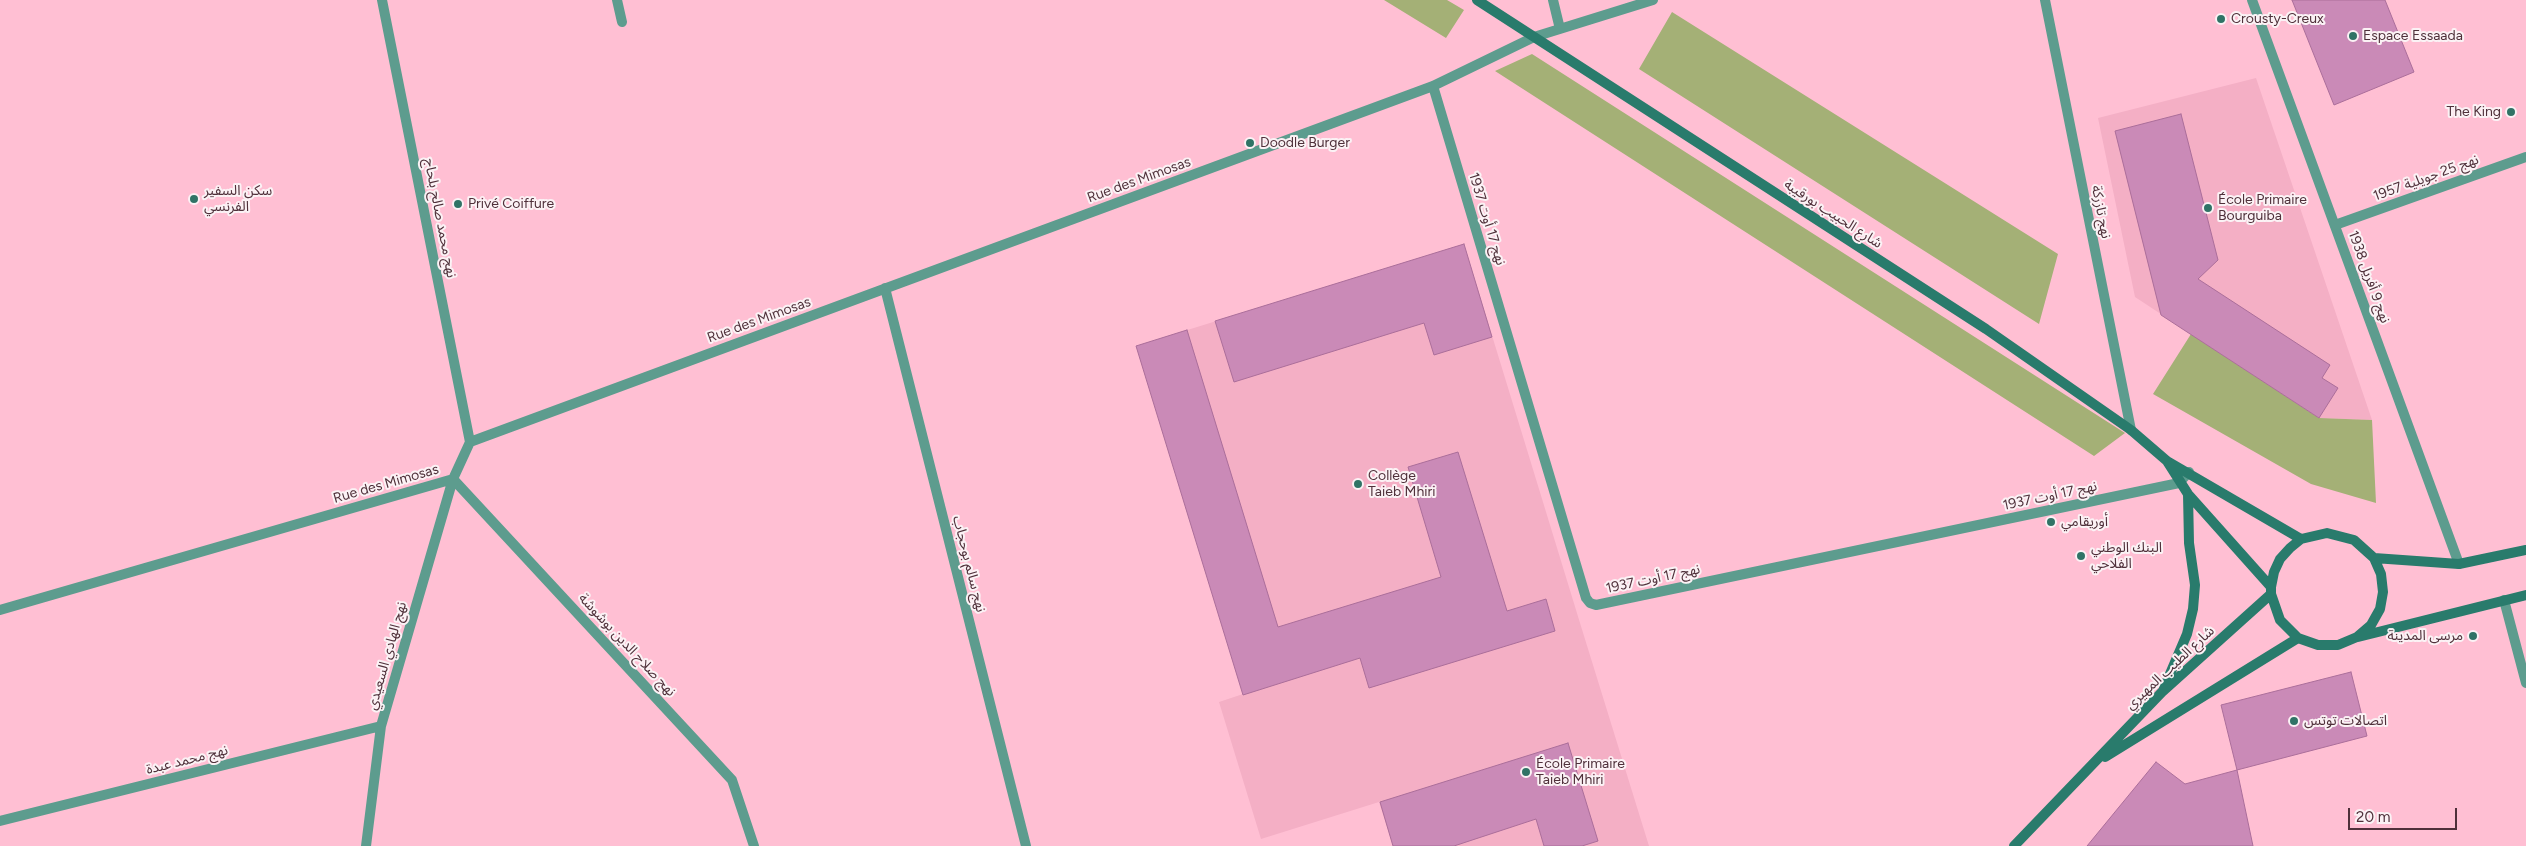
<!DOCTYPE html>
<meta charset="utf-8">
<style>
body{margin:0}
#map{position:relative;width:2526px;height:846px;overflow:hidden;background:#ffbfd3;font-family:Figtree,sans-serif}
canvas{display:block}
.scale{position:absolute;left:2348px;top:808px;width:109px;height:22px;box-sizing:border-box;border:2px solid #4f303a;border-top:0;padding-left:6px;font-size:15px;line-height:18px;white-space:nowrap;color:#4f303a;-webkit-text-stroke:4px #fbf2f5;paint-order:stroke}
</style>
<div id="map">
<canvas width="2526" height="846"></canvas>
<div class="scale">20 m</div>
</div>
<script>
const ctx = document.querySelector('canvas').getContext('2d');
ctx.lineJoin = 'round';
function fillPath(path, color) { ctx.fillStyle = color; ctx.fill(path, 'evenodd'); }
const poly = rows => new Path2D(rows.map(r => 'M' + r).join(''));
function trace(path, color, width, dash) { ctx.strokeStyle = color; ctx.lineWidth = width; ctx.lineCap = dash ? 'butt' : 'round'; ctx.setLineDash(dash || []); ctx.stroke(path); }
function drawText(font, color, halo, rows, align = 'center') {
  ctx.font = font + ' Figtree,"Noto Sans Arabic",sans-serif'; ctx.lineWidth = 4; ctx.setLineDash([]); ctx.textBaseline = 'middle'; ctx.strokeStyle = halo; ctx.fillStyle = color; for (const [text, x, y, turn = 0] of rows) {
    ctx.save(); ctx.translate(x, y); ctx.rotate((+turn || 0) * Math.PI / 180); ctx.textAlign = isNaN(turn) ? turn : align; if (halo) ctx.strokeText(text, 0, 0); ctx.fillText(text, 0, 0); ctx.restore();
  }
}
const built = poly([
 [2256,78,2372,420,2319,418,2135,297,2098,118],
 [1464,244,1580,623,1649,846,1393,846,1379,802,1261,839,1219,702,1243,694,1136,346]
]);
const green = poly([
 [1384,0,1447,0,1464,10,1446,38],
 [1672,12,2058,254,2039,324,1639,69],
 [1532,54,2125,433,2094,456,1495,71],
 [2191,334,2319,418,2372,420,2376,503,2311,484,2153,394]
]);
const building = poly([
 [2292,0,2385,0,2414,72,2334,105,2292,0],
 [2181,114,2218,260,2198,279,2330,365,2322,378,2338,388,2319,418,2161,315,2115,131,2181,114],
 [1464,244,1492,337,1434,355,1424,323,1234,382,1215,321,1464,244],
 [1187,330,1278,627,1441,577,1408,467,1458,452,1507,611,1546,599,1555,631,1369,688,1360,658,1243,695,1136,346,1187,330],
 [2351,672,2367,736,2237,770,2221,705,2351,672],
 [1568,743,1598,841,1582,846,1544,846,1536,819,1454,846,1393,846,1380,802,1568,743],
 [2156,762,2185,784,2237,770,2253,846,2087,846,2156,762]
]);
const minor = poly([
 [382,0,470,442],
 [617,0,622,22],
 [1553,0,1560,29],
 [2045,0,2131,430],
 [2252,0,2459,564],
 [1433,86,1586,598,1590,603,1596,605,2179,483,2189,472],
 [2335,225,2526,157],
 [885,288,1026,846],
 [453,479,732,780,754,846],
 [2504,600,2526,683],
 [0,610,453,479],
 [0,821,381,726],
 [366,846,381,726,453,479,470,442,1433,86,1534,37,1653,0]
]);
const secondary = poly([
 [1477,0,1986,329,2131,430,2167,461,2301,539],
 [2167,461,2188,494,2271,587,2271,594,2280,620,2298,638,2318,645,2338,645,2357,637,2371,625,2380,609,2383,592,2381,574,2374,558,2354,540,2327,533,2301,539,2290,548,2280,559,2274,572,2271,587],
 [2374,558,2459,564,2526,550],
 [2358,637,2526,595],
 [2164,688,2187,634,2193,609,2195,585,2189,543,2188,494],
 [2105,757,2298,638],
 [2014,846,2162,692,2271,594]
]);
const markers = [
 [2221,19,5,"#307366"],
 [2353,36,5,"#307366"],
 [2511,112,5,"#307366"],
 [1250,143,5,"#307366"],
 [194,199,5,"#307366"],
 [458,204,5,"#307366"],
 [2208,208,5,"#307366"],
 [1358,484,5,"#307366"],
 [2051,522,5,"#307366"],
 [2081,556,5,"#307366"],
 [2473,636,5,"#307366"],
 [2294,721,5,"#307366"],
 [1526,772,5,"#307366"]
];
const poiNames = [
 ["Crousty-Creux",2231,19],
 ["Espace Essaada",2363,36],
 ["The King",2501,112,"right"],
 ["Doodle Burger",1260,143],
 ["سكن السفير",204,191],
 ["الفرنسي",204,207],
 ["École Primaire",2218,200],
 ["Bourguiba",2218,216],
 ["Privé Coiffure",468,204],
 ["Collège",1368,476],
 ["Taieb Mhiri",1368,492],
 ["أوريقامي",2061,522],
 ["البنك الوطني",2091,548],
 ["الفلاحي",2091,564],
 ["مرسى المدينة",2463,636,"right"],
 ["اتصالات توتس",2304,721],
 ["École Primaire",1536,764],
 ["Taieb Mhiri",1536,780]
];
const streetNames = [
 ["نهج 25 جويلية 1957",2426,178,-20],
 ["Rue des Mimosas",1139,180,-20],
 ["نهج تازركة",2101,212,79],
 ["شارع الحبيب بورقيبة",1833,214,33],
 ["نهج محمد صالح بلحاج",440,218,79],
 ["نهج 17 أوت 1937",1487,219,73],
 ["نهج 9 أفريل 1938",2369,277,70],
 ["Rue des Mimosas",759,320,-20],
 ["Rue des Mimosas",386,484,-16],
 ["نهج 17 أوت 1937",2050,496,-12],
 ["نهج سالم بوحجاب",969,564,76],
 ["نهج 17 أوت 1937",1653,579,-12],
 ["نهج صلاح الدين بوشوشة",627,645,47],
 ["نهج الهادي السعيدي",387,656,-74],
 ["شارع الطيب المهيري",2170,668,-43],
 ["نهج محمد عبدة",187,760,-14]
];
fillPath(built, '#f4afc5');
fillPath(green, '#a4b076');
fillPath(building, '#ca8ab7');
trace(building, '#ab6e9a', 1);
trace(minor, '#5d9c8e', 10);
trace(secondary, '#297b6c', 10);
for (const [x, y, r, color] of markers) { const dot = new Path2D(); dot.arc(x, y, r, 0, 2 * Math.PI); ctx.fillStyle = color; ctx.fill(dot); trace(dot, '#fbf2f5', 2); }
drawText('14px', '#4f303a', '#fbf2f5', poiNames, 'left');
drawText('14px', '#4f303a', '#fbf2f5', streetNames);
</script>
